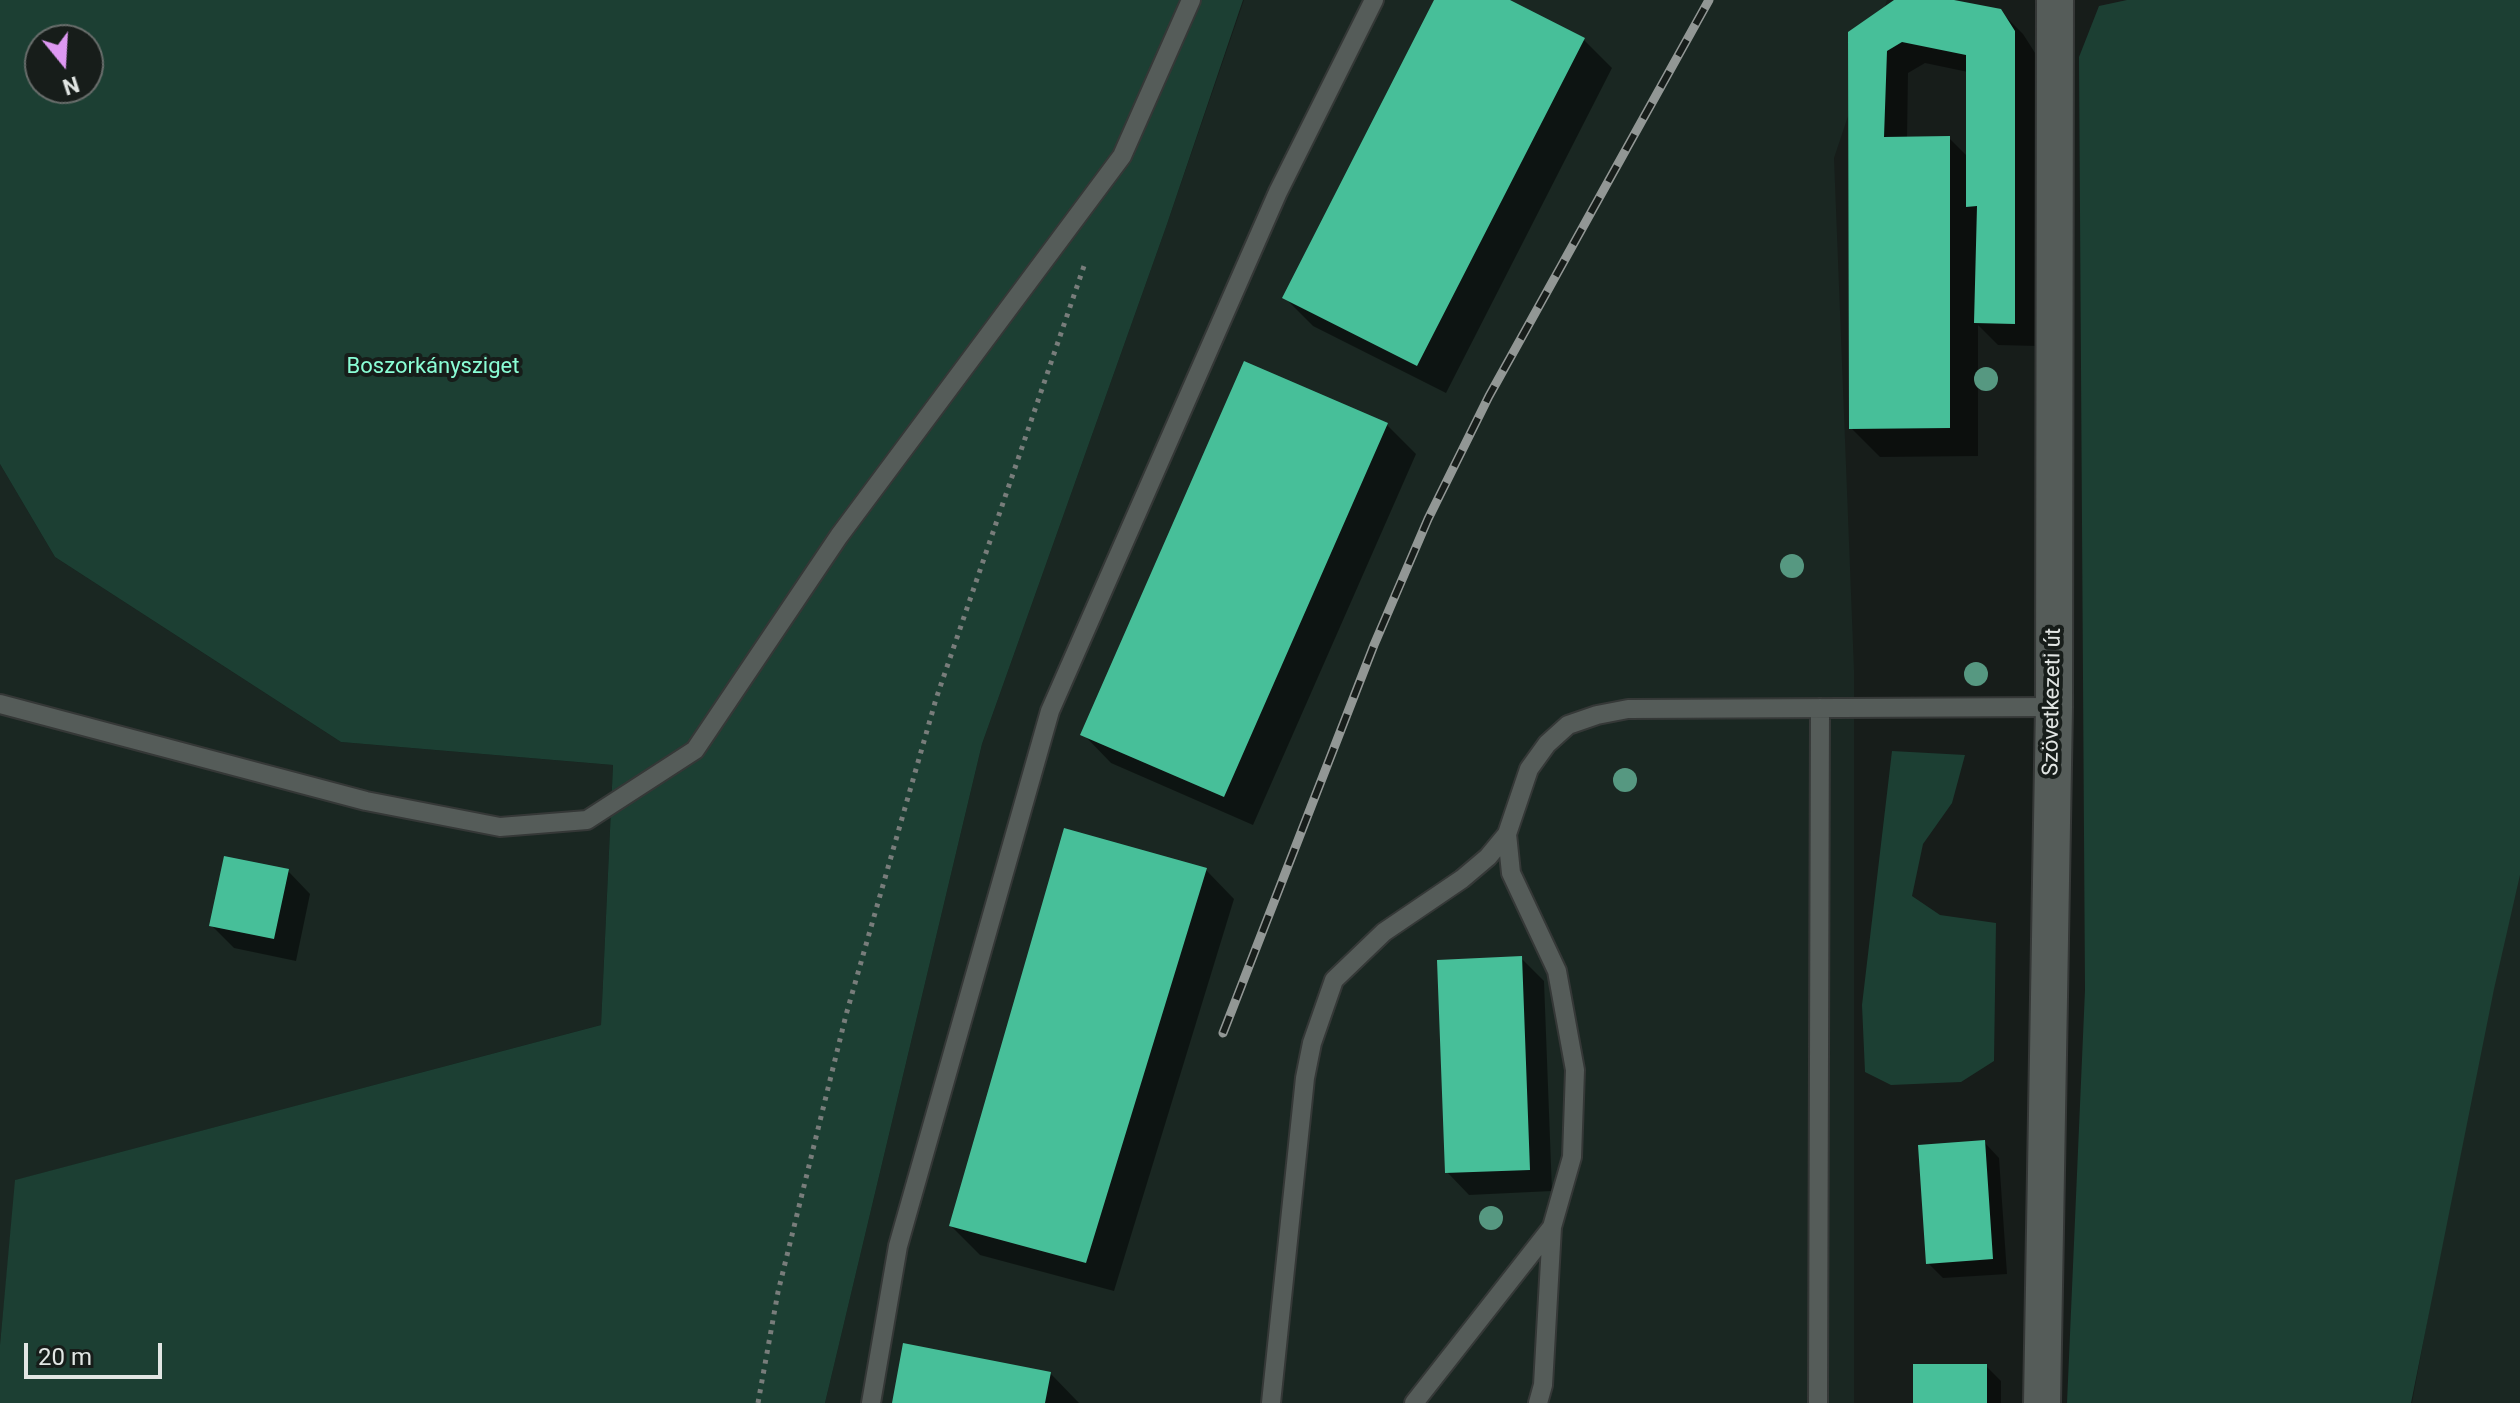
<!DOCTYPE html>
<meta charset="utf-8">
<style>
body{margin:0}
#map{position:relative;width:2520px;height:1403px;overflow:hidden;background:#171d1a;font-family:Roboto,sans-serif}
canvas{display:block}
.north{position:absolute;left:24px;top:24px;width:80px;height:80px;box-sizing:border-box;background:#171d1a;border:2px solid #686d6b;border-radius:50%;rotate:162deg;font-size:22px;font-weight:700;line-height:32px;text-align:center;color:#e2e6e4}
.north::after{content:'';display:block;margin:auto;width:28px;height:36px;background:#de98f2;clip-path:polygon(50% 0,100% 100%,50% 72%,0 100%)}
.scale{position:absolute;left:24px;top:1343px;width:138px;height:36px;box-sizing:border-box;border:4px solid #e2e6e4;border-top:0;padding-left:10px;font-size:24px;line-height:28px;white-space:nowrap;color:#e2e6e4;-webkit-text-stroke:6px #171d1a;paint-order:stroke}
</style>
<div id="map">
<canvas width="2520" height="1403"></canvas>
<div class="north">N</div>
<div class="scale">20 m</div>
</div>
<script>
const ctx = document.querySelector('canvas').getContext('2d');
ctx.lineJoin = 'round';
function fillPath(path, color) { ctx.fillStyle = color; ctx.fill(path, 'evenodd'); }
const poly = rows => new Path2D(rows.map(r => 'M' + r).join(''));
function trace(path, color, width, dash) { ctx.strokeStyle = color; ctx.lineWidth = width; ctx.lineCap = dash ? 'butt' : 'round'; ctx.setLineDash(dash || []); ctx.stroke(path); }
function drawText(font, color, halo, rows, align = 'center') {
  ctx.font = font + ' Roboto,sans-serif'; ctx.lineWidth = 8; ctx.setLineDash([]); ctx.textBaseline = 'middle'; ctx.strokeStyle = halo; ctx.fillStyle = color; for (const [text, x, y, turn = 0] of rows) {
    ctx.save(); ctx.translate(x, y); ctx.rotate((+turn || 0) * Math.PI / 180); ctx.textAlign = isNaN(turn) ? turn : align; if (halo) ctx.strokeText(text, 0, 0); ctx.fillText(text, 0, 0); ctx.restore();
  }
}
const built = poly([
 [1244,0,1887,0,1834,158,1854,670,1854,1403,825,1403,982,744,1166,227],
 [0,464,55,557,341,742,613,765,601,1025,16,1180,0,1345],
 [2520,814,2520,1403,2412,1403]
]);
const green = poly([
 [0,0,1243,0,1166,227,982,744,825,1403,0,1403,0,1345,15,1180,601,1025,613,765,341,742,55,557,0,464],
 [40,40,88,40,88,88,40,88],
 [2127,0,2520,0,2520,875,2494,989,2411,1403,2067,1403,2085,990,2079,57,2099,6],
 [1892,751,1965,755,1952,803,1923,844,1912,896,1940,915,1996,923,1994,1061,1961,1082,1891,1085,1865,1072,1862,1005]
]);
const shadow = poly([
 [1437,0,1506,0,1583,39,1612,68,1446,393,1313,326,1284,297],
 [1897,0,1943,0,2000,11,2023,34,2037,56,2037,346,1998,345,1978,325,1978,456,1880,457,1851,428,1851,137],
 [1925,63,1968,72,1968,157,1949,138,1907,139,1908,73],
 [1387,425,1416,454,1253,825,1111,763,1083,734],
 [1206,870,1234,899,1114,1291,980,1255,951,1226],
 [288,871,310,894,296,961,234,948,212,926],
 [1521,958,1544,981,1552,1191,1469,1195,1447,1172],
 [1984,1142,1999,1158,2007,1274,1943,1278,1928,1263],
 [1986,1366,2001,1381,2001,1403,1915,1403],
 [1051,1374,1079,1403,894,1403]
]);
const building = poly([
 [1434,0,1510,0,1585,38,1417,366,1282,298],
 [1894,0,1954,0,2001,9,2015,31,2015,324,1974,323,1977,206,1966,207,1966,55,1902,42,1887,51,1884,137,1950,136,1950,428,1849,429,1848,32],
 [1244,361,1388,423,1224,797,1080,735],
 [1064,828,1207,868,1086,1263,949,1226],
 [224,856,289,869,274,939,209,926],
 [1522,956,1530,1170,1445,1173,1437,960],
 [1985,1140,1993,1259,1926,1264,1918,1145],
 [903,1343,1051,1372,1045,1403,892,1403],
 [1913,1364,1987,1364,1987,1403,1913,1403]
]);
const path = poly([
 [758,1403,778,1292,846,1015,936,699,1084,266]
]);
const service = poly([
 [0,704,366,801,500,827,587,820,695,750,839,536,1122,156,1191,0],
 [1507,834,1511,873,1557,971,1575,1070,1572,1157,1552,1227,1543,1385,1538,1403],
 [871,1403,898,1246,1050,711,1278,192,1374,0],
 [1271,1403,1305,1078,1312,1043,1334,980,1384,932,1462,879,1488,857,1507,834,1529,769,1547,744,1568,725,1597,715,1628,709,2054,707],
 [1414,1403,1552,1227],
 [1818,1403,1820,708]
]);
const minor = poly([
 [2042,1403,2054,707,2055,0]
]);
const rail = poly([
 [1223,1033,1374,645,1428,519,1489,396,1709,0]
]);
const trees = [
 [1986,379],
 [1792,566],
 [1976,674],
 [1625,780],
 [1491,1218]
];
const parkNames = [
 ["Boszorkánysziget",433,367]
];
const streetNames = [
 ["Szövetkezeti út",2053,702,-89]
];
fillPath(built, '#1a2722');
fillPath(green, '#1c3f33');
fillPath(shadow, '#0007');
fillPath(building, '#47bf99');
trace(service, '#353837', 22);
trace(minor, '#353837', 40);
trace(path, '#787d7b', 5, [4, 6]);
trace(service, '#555c59', 18);
trace(minor, '#555c59', 36);
trace(rail, '#929795', 9);
trace(rail, '#171d1a', 6, [18]);
ctx.fillStyle = '#569881';
for (const [x, y] of trees) { ctx.beginPath(); ctx.arc(x, y, 12, 0, 2 * Math.PI); ctx.fill(); }
drawText('22px', '#8afdd5', '#171d1a', parkNames);
drawText('22px', '#e2e6e4', '#171d1a', streetNames);
</script>
